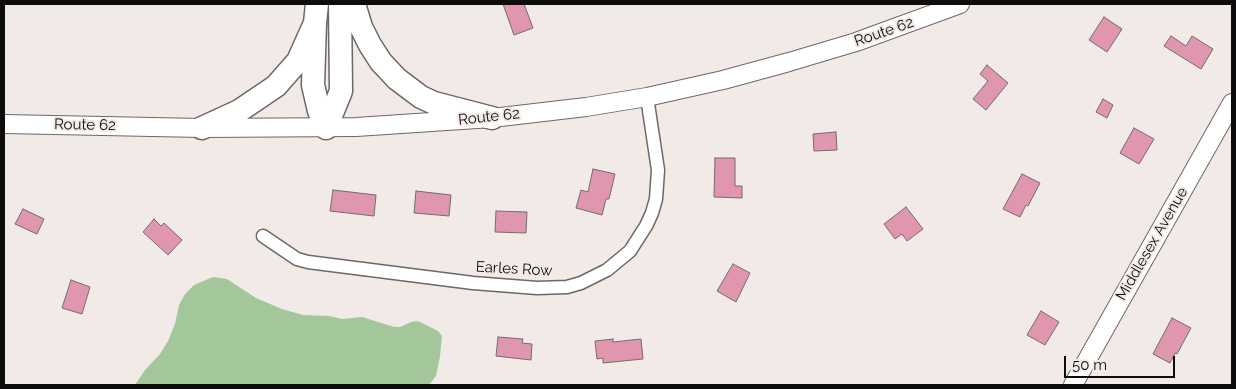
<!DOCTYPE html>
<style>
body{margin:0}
#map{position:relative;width:1236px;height:389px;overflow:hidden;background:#f2eae7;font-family:Raleway,sans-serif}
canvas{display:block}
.frame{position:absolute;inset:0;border:5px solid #0f0d0c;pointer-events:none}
.scale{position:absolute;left:1064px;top:356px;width:111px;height:22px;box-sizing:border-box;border:2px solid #0f0d0c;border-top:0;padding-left:6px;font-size:15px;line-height:18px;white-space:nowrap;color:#0f0d0c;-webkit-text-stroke:4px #f2eae7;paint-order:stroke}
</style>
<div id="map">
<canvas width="1236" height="389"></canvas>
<div class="frame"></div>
<div class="scale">50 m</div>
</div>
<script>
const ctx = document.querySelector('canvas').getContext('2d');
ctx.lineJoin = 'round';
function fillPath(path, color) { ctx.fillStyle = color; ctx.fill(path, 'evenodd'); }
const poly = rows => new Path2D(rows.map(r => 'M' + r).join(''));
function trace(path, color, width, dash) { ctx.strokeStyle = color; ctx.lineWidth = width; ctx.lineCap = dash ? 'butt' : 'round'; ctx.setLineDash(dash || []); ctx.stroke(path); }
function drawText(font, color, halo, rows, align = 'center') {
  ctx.font = font + ' Raleway,sans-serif'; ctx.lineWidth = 4; ctx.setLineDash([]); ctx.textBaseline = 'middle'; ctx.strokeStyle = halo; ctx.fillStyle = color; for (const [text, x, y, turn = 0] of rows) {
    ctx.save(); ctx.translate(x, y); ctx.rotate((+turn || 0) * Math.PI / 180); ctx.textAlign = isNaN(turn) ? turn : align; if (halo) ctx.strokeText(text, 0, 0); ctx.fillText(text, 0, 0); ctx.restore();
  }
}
const green = poly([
 [213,277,227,279,256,298,282,309,303,315,329,316,342,319,362,317,394,327,400,327,411,322,418,321,438,331,442,336,440,356,436,376,429,385,135,385,145,370,160,354,168,341,175,324,179,305,185,294,194,285]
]);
const building = poly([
 [503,4,524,4,533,28,514,35,503,4],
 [1104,17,1122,29,1107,52,1089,40,1104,17],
 [1171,36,1186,46,1192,36,1213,49,1201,69,1164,46,1171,36],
 [987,65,1008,83,986,110,973,99,988,81,980,74,987,65],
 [1103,99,1113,105,1107,118,1096,112,1103,99],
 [1134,128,1154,139,1139,164,1120,153,1134,128],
 [836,132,837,150,814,151,813,134,836,132],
 [715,158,735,158,735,186,742,186,742,198,714,197,715,158],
 [593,169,615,174,609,199,606,199,602,215,576,208,581,190,588,192,593,169],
 [1022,174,1040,183,1028,206,1026,205,1020,217,1003,209,1022,174],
 [333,190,376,195,374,216,330,211,333,190],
 [416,191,451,195,449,216,414,213,416,191],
 [906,207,923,229,907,241,902,234,895,239,884,224,906,207],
 [23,209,44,219,37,234,15,224,23,209],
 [496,211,527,212,526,233,495,232,496,211],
 [154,219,161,226,164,223,182,240,168,255,143,232,154,219],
 [733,264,750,273,736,302,717,291,733,264],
 [71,280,90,287,82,314,62,308,71,280],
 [1041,311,1059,322,1045,345,1027,335,1041,311],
 [1172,318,1191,328,1177,354,1175,353,1170,363,1153,354,1172,318],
 [498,337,523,339,522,343,532,344,531,360,496,356,498,337],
 [613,339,613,342,641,339,643,359,603,363,603,358,597,359,595,341,613,339]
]);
const street = poly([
 [263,236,297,259,308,262,473,283,537,288,567,287,581,283,607,270,630,251,646,226,652,213,656,199,658,170,647,97]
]);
const secondary = poly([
 [4,124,202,128,356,127,492,118,586,107,647,97,723,80,789,62,856,42,960,4],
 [1073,385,1232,103]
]);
const highway = poly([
 [317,4,315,23,313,85,319,111,326,128],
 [354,4,361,27,370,45,381,62,397,79,421,97,434,103,492,118],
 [202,128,239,111,276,86,298,61,315,23],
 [326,128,341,91,340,4]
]);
const streetNames = [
 ["Route 62",884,32,-19],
 ["Route 62",489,117,-6],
 ["Route 62",85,125,1],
 ["Middlesex Avenue",1152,244,-60],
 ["Earles Row",514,269,3]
];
fillPath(green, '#a3c79a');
fillPath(building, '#e096af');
trace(building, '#736b6e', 1);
trace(street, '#6e6764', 15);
trace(secondary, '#6e6764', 20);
trace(highway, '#6e6764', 25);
trace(street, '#fff', 12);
trace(secondary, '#fff', 18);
trace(highway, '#fff', 22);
drawText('15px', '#0f0d0c', '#f2eae7', streetNames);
</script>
